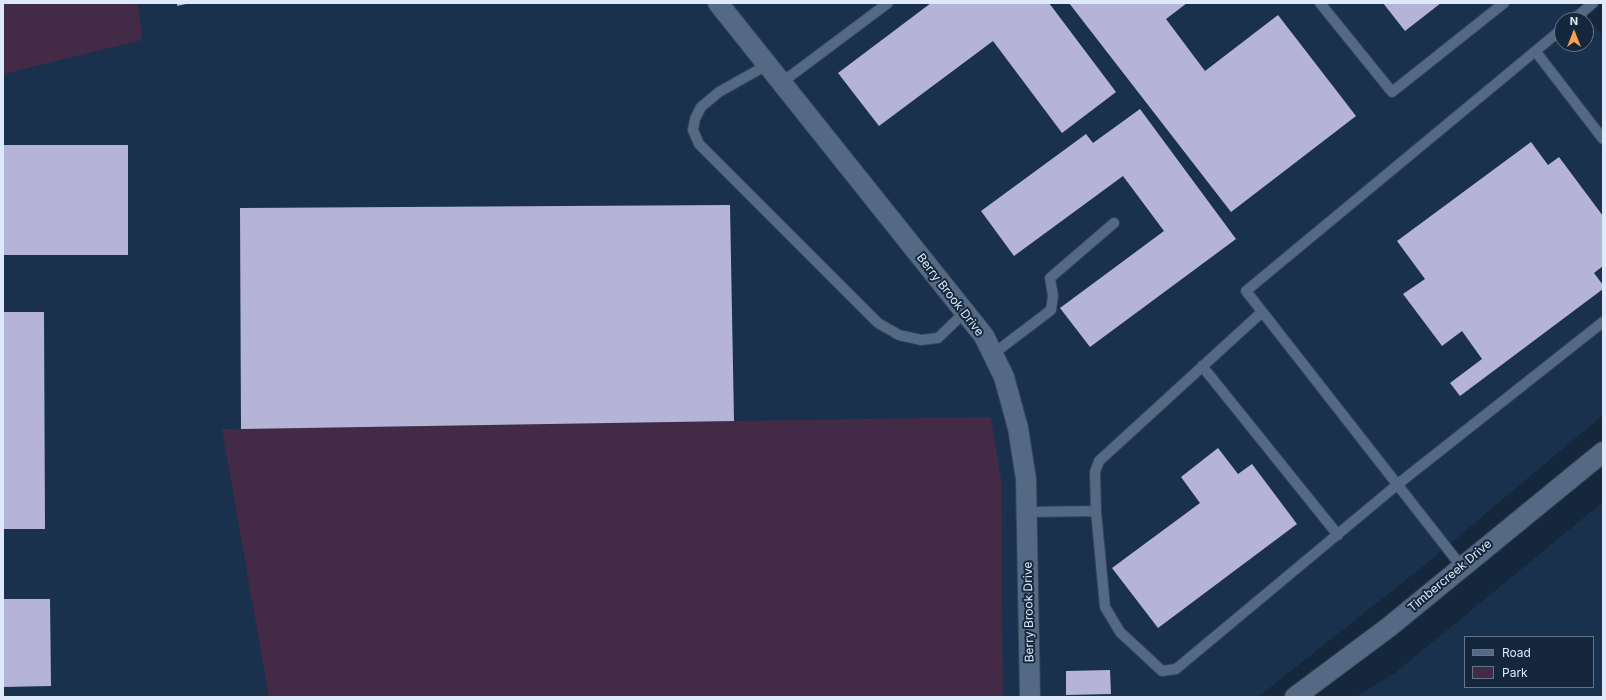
<!DOCTYPE html>
<style>
body{margin:0}
#map{position:relative;width:1606px;height:700px;overflow:hidden;background:#14273d;font-family:Inter,sans-serif}
canvas{display:block}
.frame{position:absolute;inset:0;border:4px solid #deeaf9;pointer-events:none}
.legend{position:absolute;left:1464px;top:636px;width:130px;height:52px;box-sizing:border-box;background:#14273d;border:1px solid #657588;margin:0;padding:5px 7px;list-style:none;font-size:12px;color:#deeaf9}
.legend li{display:flex;align-items:center;gap:8px;height:20px}
.legend b{width:20px;border:1px solid #657588}
.north{position:absolute;left:1554px;top:12px;width:40px;height:40px;box-sizing:border-box;background:#14273d;border:1px solid #657588;border-radius:50%;rotate:0deg;font-size:11px;font-weight:700;line-height:16px;text-align:center;color:#deeaf9}
.north::after{content:'';display:block;margin:auto;width:14px;height:18px;background:#fa9f4f;clip-path:polygon(50% 0,100% 100%,50% 72%,0 100%)}
</style>
<div id="map">
<canvas width="1606" height="700"></canvas>
<div class="frame"></div>
<ul class="legend">
<li><b style="height:5px;background:#546983"></b>Road</li>
<li><b style="height:11px;background:#432b48"></b>Park</li>
</ul>
<div class="north">N</div>
</div>
<script>
const ctx = document.querySelector('canvas').getContext('2d');
ctx.lineJoin = 'round';
function fillPath(path, color) { ctx.fillStyle = color; ctx.fill(path, 'evenodd'); }
const poly = rows => new Path2D(rows.map(r => 'M' + r).join(''));
function trace(path, color, width, dash) { ctx.strokeStyle = color; ctx.lineWidth = width; ctx.lineCap = dash ? 'butt' : 'round'; ctx.setLineDash(dash || []); ctx.stroke(path); }
function drawText(font, color, halo, rows, align = 'center') {
  ctx.font = font + ' Inter,sans-serif'; ctx.lineWidth = 4; ctx.setLineDash([]); ctx.textBaseline = 'middle'; ctx.strokeStyle = halo; ctx.fillStyle = color; for (const [text, x, y, turn = 0] of rows) {
    ctx.save(); ctx.translate(x, y); ctx.rotate((+turn || 0) * Math.PI / 180); ctx.textAlign = isNaN(turn) ? turn : align; if (halo) ctx.strokeText(text, 0, 0); ctx.fillText(text, 0, 0); ctx.restore();
  }
}
const built = poly([
 [3,3,1576,3,1603,36,1603,415,1421,568,1258,697,3,697],
 [1562,20,1586,20,1586,44,1562,44],
 [1603,502,1603,697,1356,697,1396,672],
 [1465,637,1593,637,1593,687,1465,687]
]);
const green = poly([
 [3,3,138,3,142,40,3,74],
 [991,417,1001,479,1003,697,269,697,222,429]
]);
const building = poly([
 [177,3,186,3,186,4,177,6],
 [931,3,1049,3,1116,92,1062,133,993,41,879,126,838,73],
 [1069,3,1187,3,1166,19,1205,71,1278,15,1356,116,1231,212],
 [1383,3,1441,3,1405,31],
 [1140,109,1236,239,1090,347,1060,308,1164,231,1123,176,1014,256,981,211,1086,134,1093,143],
 [1531,142,1548,165,1559,157,1603,216,1603,266,1594,273,1603,285,1603,289,1460,396,1450,383,1482,359,1462,331,1442,346,1403,294,1425,279,1397,241],
 [3,145,128,145,128,255,3,255],
 [730,205,734,421,241,429,240,208],
 [3,312,44,312,45,529,3,529],
 [1218,448,1238,474,1252,464,1297,524,1158,628,1112,568,1200,503,1181,477],
 [3,599,50,599,51,686,3,687],
 [1110,670,1111,694,1066,695,1066,671]
]);
const service = poly([
 [1320,3,1392,92,1504,3],
 [1573,20,1593,3],
 [1536,52,1603,139],
 [767,65,719,92,701,107,695,119,693,130,699,144,878,323,899,335,921,340,938,338,965,312],
 [781,83,888,3],
 [1262,312,1099,461,1095,472,1096,511,1105,607,1120,632,1162,671,1176,669,1398,484,1603,322],
 [993,354,1051,310,1053,296,1050,278,1114,223],
 [1202,366,1338,535],
 [1027,512,1096,511],
 [1461,566,1246,291,1562,29]
]);
const minor = poly([
 [718,3,984,336,1004,377,1018,428,1026,479,1030,697],
 [1295,697,1389,627,1603,452]
]);
const streetNames = [
 ["Berry Brook Drive",950,295,52],
 ["Timbercreek Drive",1450,576,-40],
 ["Berry Brook Drive",1029,612,-91]
];
fillPath(built, '#19314c');
fillPath(green, '#432b48');
fillPath(building, '#b5b4d7');
trace(service, '#364456', 12);
trace(minor, '#364456', 22);
trace(service, '#546983', 10);
trace(minor, '#546983', 20);
drawText('12px', '#deeaf9', '#14273d', streetNames);
</script>
